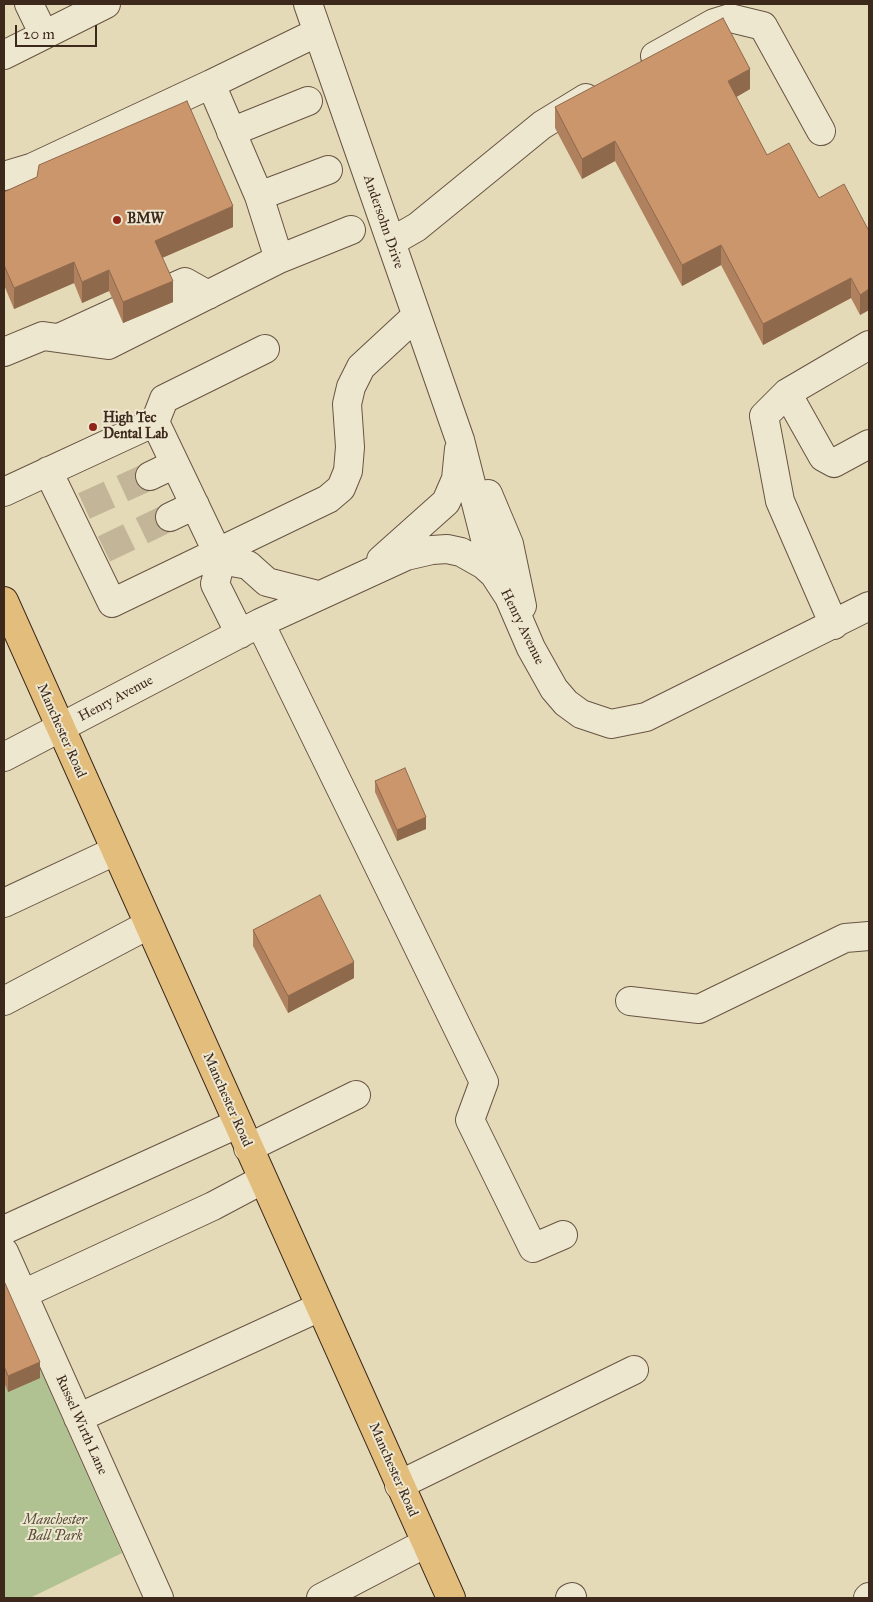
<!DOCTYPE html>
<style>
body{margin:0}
#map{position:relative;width:873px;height:1602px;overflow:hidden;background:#e5dab7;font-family:"IM FELL Great Primer",serif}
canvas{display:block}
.frame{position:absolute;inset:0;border:5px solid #3d281c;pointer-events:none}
.scale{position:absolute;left:15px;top:25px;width:82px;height:22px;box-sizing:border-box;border:2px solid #3d281c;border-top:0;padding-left:6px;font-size:15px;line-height:18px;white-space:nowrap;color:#3d281c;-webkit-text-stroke:4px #eee7d0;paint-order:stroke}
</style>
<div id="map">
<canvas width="873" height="1602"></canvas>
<div class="frame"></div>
<div class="scale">20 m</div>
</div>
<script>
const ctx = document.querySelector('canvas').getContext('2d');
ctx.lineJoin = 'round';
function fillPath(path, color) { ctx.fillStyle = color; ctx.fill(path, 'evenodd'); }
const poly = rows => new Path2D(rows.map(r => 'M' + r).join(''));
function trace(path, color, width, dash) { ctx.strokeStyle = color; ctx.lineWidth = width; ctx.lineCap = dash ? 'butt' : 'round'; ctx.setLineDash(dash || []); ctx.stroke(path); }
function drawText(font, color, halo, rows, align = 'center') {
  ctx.font = font + ' "IM FELL Great Primer",serif'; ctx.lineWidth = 4; ctx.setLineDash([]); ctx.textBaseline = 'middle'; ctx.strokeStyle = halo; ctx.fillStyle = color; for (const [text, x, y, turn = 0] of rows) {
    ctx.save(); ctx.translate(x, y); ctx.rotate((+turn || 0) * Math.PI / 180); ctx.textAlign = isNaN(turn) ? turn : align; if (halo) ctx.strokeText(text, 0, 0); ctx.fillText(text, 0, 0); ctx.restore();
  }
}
const green = poly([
 [4,1288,122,1553,30,1598,4,1598]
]);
const minorTunnel = poly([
 [84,506,150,476],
 [104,549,170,517]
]);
const minor = poly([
 [308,4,460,440,494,574],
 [44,35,106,4],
 [4,55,44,35,29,4],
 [655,56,714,23,730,18,763,26,821,131],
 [231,132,308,101],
 [4,176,31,168,211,84],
 [259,196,328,170],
 [391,242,417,227,542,125,586,98],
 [279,259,351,230],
 [167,290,185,282,208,295],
 [59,338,118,311],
 [4,352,43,336,108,345,279,259,259,196,211,84,316,33],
 [787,393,823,457,834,463,869,444],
 [155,422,164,399,265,349],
 [48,471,112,603,328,499,341,488,348,471,350,447,347,404,351,387,361,367,416,316],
 [150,476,175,464],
 [4,492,155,422,221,560,215,584,240,634],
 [488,494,509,544,522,606],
 [170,517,195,505],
 [221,560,248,565,267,582,318,595],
 [381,560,446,502,456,479,459,449],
 [260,623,484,1082,470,1120,533,1248,563,1235],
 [834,625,780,501,764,416,787,393,869,345],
 [4,757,260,623,406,556,432,550,447,549,461,552,484,565,494,574,509,597,531,648,554,689,566,703,581,714,611,724,646,717,869,606],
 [4,903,115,851],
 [4,1001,148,925],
 [630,1001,699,1009,845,938,869,936],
 [248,1148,356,1095],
 [4,1230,237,1124],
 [4,1252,159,1598],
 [23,1294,213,1206,262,1180],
 [78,1418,320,1307],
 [399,1485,634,1370],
 [321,1598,426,1543],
 [570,1598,572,1597],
 [868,1598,869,1597]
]);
const highway = poly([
 [4,601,451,1598]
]);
const wall = poly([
 [750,89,736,97,767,155,819,198,869,231,869,310,860,315,851,298,763,345,721,265,682,286,615,161,582,179,555,128,555,107],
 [37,177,233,227,162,258,173,302,123,323,109,291,82,303,74,283,14,309,4,285,4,192],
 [375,781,426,829,397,841,375,792],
 [253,930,354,978,288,1013,253,946],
 [4,1281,40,1378,8,1392,4,1382]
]);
const shadedWall = poly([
 [750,69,750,89,728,102,728,81],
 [615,141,615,161,582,179,582,159],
 [233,206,233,227,155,261,155,241],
 [721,245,721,265,682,286,682,265],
 [74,262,74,283,14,309,14,288],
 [109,270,109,291,82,303,82,282],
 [851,278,851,298,763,345,763,324],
 [173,281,173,302,123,323,123,302],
 [869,289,869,310,860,315,860,295],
 [426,817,426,829,397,841,397,830],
 [354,962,354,978,288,1013,288,996],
 [40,1362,40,1378,8,1392,8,1376]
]);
const building = poly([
 [723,18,750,69,728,81,767,155,789,143,819,198,844,184,869,231,869,289,860,295,851,278,763,324,721,245,682,265,615,141,582,159,555,107,723,18],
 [187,101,233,206,155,241,173,281,123,302,109,270,82,282,74,262,14,288,4,265,4,192,37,177,39,165,187,101],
 [405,768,426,817,397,830,375,781,405,768],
 [320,895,354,962,288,996,253,930,320,895],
 [4,1281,40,1362,8,1376,4,1366,4,1281]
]);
const markers = [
 [117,220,5,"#8f2418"],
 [93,427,5,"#8f2418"]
];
const poiNames = [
 ["BMW",127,220],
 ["High Tec",103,419],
 ["Dental Lab",103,435]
];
const streetNames = [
 ["Andersohn Drive",383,222,71],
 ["Henry Avenue",522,627,64],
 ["Henry Avenue",116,699,-28],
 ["Manchester Road",61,731,66],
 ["Manchester Road",227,1100,66],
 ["Russel Wirth Lane",81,1425,66],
 ["Manchester Road",393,1470,66]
];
const parkNames = [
 ["Manchester",55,1521],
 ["Ball Park",55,1537]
];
fillPath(green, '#b0c192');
trace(minorTunnel, '#c3b698', 28, [28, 14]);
trace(minor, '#675443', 30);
trace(highway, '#3d281c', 30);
trace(minor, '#eee7d0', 28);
trace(highway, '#e2bd7c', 28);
fillPath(wall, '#af815e');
fillPath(shadedWall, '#8f694c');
fillPath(building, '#cc966d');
trace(building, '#8f694c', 1);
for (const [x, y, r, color] of markers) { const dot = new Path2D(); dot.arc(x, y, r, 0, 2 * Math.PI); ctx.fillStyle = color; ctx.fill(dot); trace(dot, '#eee7d0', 2); }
drawText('bold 14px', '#3d281c', '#eee7d0', poiNames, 'left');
drawText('14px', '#3d281c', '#eee7d0', streetNames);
drawText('italic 14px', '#5a4e3a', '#eee7d0', parkNames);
</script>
